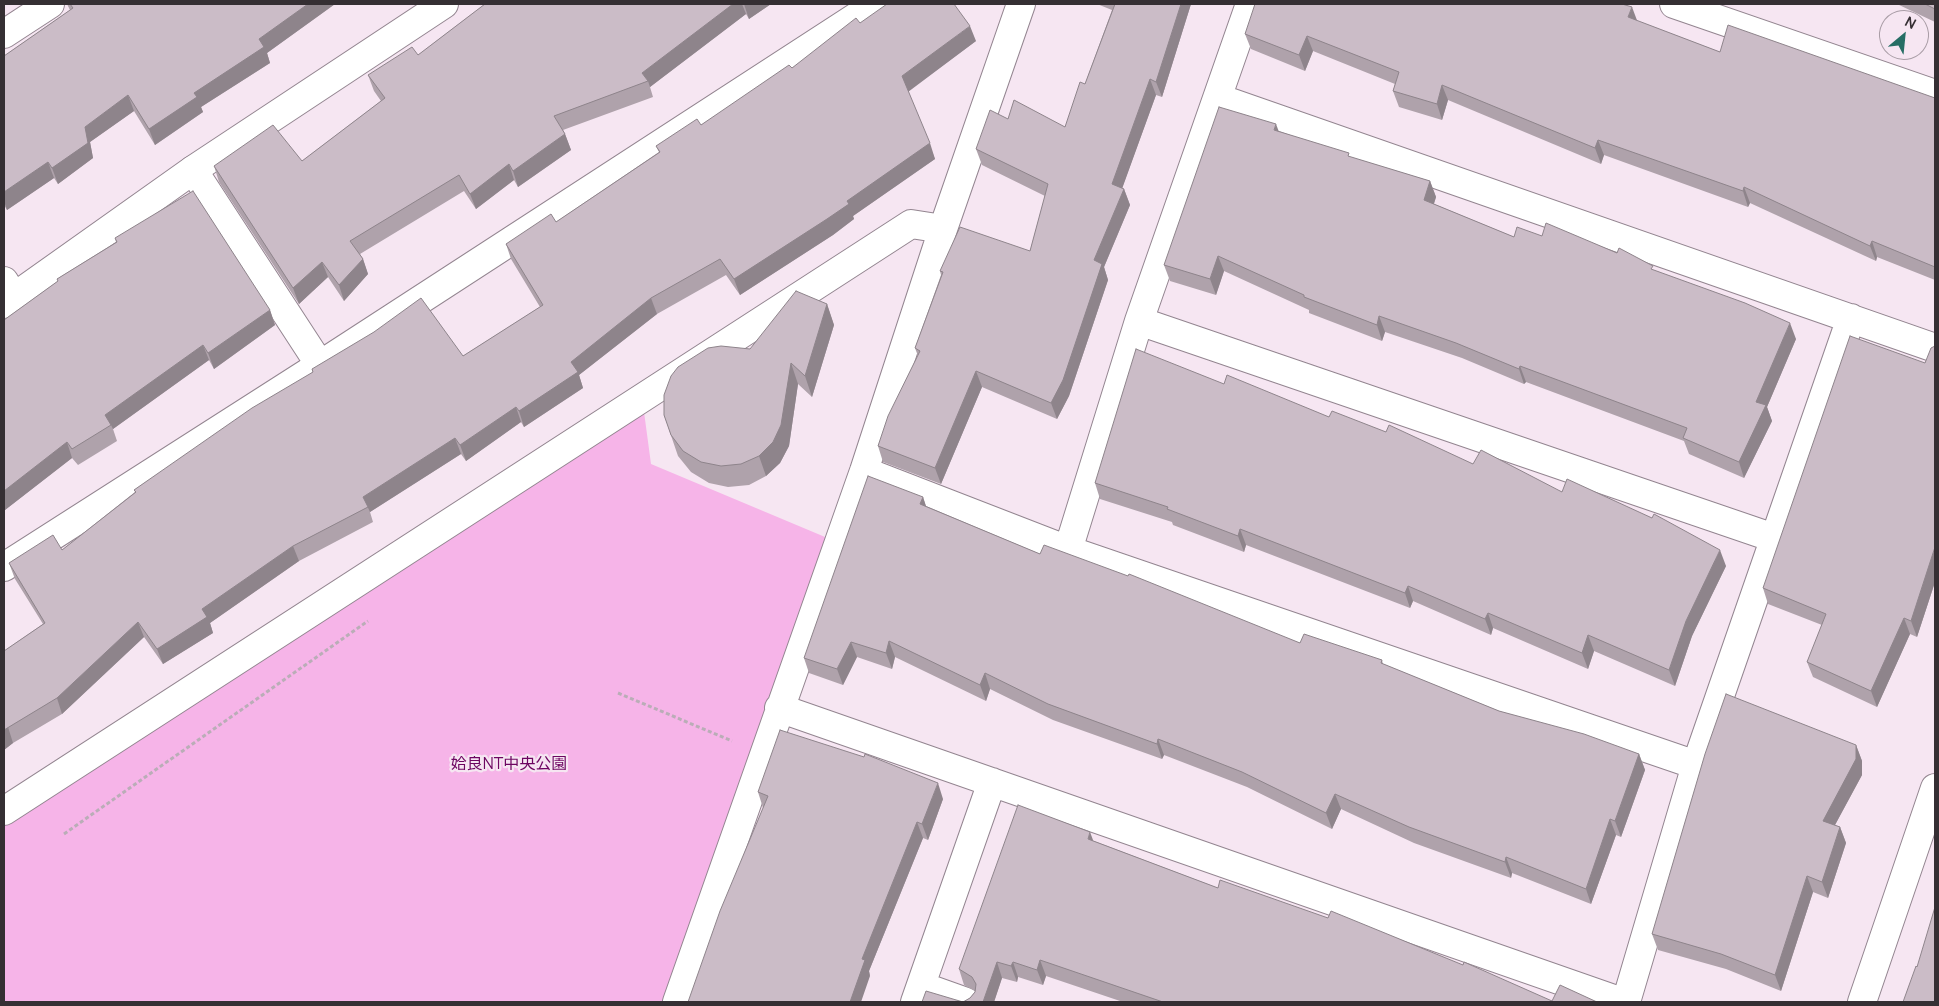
<!DOCTYPE html>
<meta charset="utf-8">
<style>
body{margin:0}
#map{position:relative;width:1939px;height:1006px;overflow:hidden;background:#f6e6f2;font-family:Manrope,sans-serif}
canvas{display:block}
.frame{position:absolute;inset:0;border:5px solid #352f33;pointer-events:none}
.north{position:absolute;left:1879px;top:10px;width:50px;height:50px;box-sizing:border-box;background:#f6e6f2;border:1px solid #a99da6;border-radius:50%;rotate:28deg;font-size:14px;font-weight:700;line-height:20px;text-align:center;color:#352f33}
.north::after{content:'';display:block;margin:auto;width:18px;height:22px;background:#266e65;clip-path:polygon(50% 0,100% 100%,50% 72%,0 100%)}
</style>
<div id="map">
<canvas width="1939" height="1006"></canvas>
<div class="frame"></div>
<div class="north">N</div>
</div>
<script>
const ctx = document.querySelector('canvas').getContext('2d');
ctx.lineJoin = 'round';
function fillPath(path, color) { ctx.fillStyle = color; ctx.fill(path, 'evenodd'); }
const poly = rows => new Path2D(rows.map(r => 'M' + r).join(''));
function trace(path, color, width, dash) { ctx.strokeStyle = color; ctx.lineWidth = width; ctx.lineCap = dash ? 'butt' : 'round'; ctx.setLineDash(dash || []); ctx.stroke(path); }
function drawText(font, color, halo, rows, align = 'center') {
  ctx.font = font + ' Manrope,"Noto Sans JP",sans-serif'; ctx.lineWidth = 4.5; ctx.setLineDash([]); ctx.textBaseline = 'middle'; ctx.strokeStyle = halo; ctx.fillStyle = color; for (const [text, x, y, turn = 0] of rows) {
    ctx.save(); ctx.translate(x, y); ctx.rotate((+turn || 0) * Math.PI / 180); ctx.textAlign = isNaN(turn) ? turn : align; if (halo) ctx.strokeText(text, 0, 0); ctx.fillText(text, 0, 0); ctx.restore();
  }
}
const green = poly([
 [642,397,651,464,837,542,677,1002,4,1002,4,822]
]);
const path = poly([
 [618,693,732,741],
 [64,834,368,621]
]);
const street = poly([
 [1674,4,1935,94],
 [4,34,50,4],
 [1218,98,1935,348],
 [193,170,320,365],
 [4,281,14,297],
 [1139,321,1774,538],
 [864,471,1068,550,1696,765],
 [1068,550,1139,321,1250,4],
 [4,567,320,365,876,4],
 [779,708,1622,1002],
 [4,811,911,224,943,229],
 [921,986,966,1002],
 [677,1002,864,471,943,229,1021,4],
 [915,1002,992,782],
 [1626,1002,1696,765,1851,318]
]);
const secondary = poly([
 [4,304,193,170,444,4],
 [1862,1002,1935,788]
]);
const wall = poly([
 [67,4,335,4,267,53,270,63,201,107,203,112,155,145,134,111,90,142,93,158,58,184,54,178,7,210,4,205,4,56,70,10],
 [485,4,771,4,749,19,746,14,650,87,653,97,563,130,565,134,571,150,518,187,514,180,476,209,464,191,360,254,363,259,368,274,344,301,328,277,299,304,219,182,214,166,302,161,381,101,374,91,368,75,418,55],
 [1097,4,1191,4,1162,97,1156,95,1122,188,1124,189,1130,205,1104,267,1108,280,1069,396,1057,419,982,387,941,484,883,462,878,446,918,356,915,348,941,275,940,271,1030,251,1045,196,982,165,976,149,1008,119,1065,127,1085,84,1112,10],
 [1897,4,1935,4,1935,22],
 [1637,21,1720,52,1935,98,1935,280,1877,257,1876,261,1750,203,1748,207,1604,155,1601,164,1448,100,1442,120,1399,107,1393,91,1395,84,1313,51,1305,71,1251,49,1245,34],
 [860,23,976,41,908,91,935,159,853,216,854,219,833,235,740,295,726,275,657,314,579,375,583,388,524,427,521,422,466,461,461,454,370,512,373,522,299,561,210,623,213,633,163,664,144,637,62,714,13,743,4,750,4,651,43,624,15,579,9,563,62,550,135,492,134,490,313,372,312,369,463,356,540,307,511,259,506,244,556,222,659,152,656,146,701,125,792,68],
 [1279,131,1350,157,1430,181,1436,197,1434,204,1514,237,1542,236,1655,271,1796,339,1767,407,1772,421,1744,478,1689,454,1684,441,1526,382,1524,384,1462,358,1385,332,1382,341,1309,313,1309,310,1224,271,1216,295,1170,281,1164,265],
 [115,238,270,310,275,325,214,369,209,360,113,429,117,441,78,465,72,458,5,510,4,508,4,320,58,281,57,279,116,242],
 [827,304,834,325,812,397,798,384,789,446,780,463,766,476,749,485,728,487,709,483,691,472,678,456,664,415,750,349],
 [1935,346,1935,582,1917,637,1910,634,1877,707,1813,677,1807,662,1822,625,1768,604,1763,588,1925,363],
 [1224,384,1329,417,1386,432,1473,464,1562,492,1726,566,1692,636,1675,686,1594,651,1588,669,1493,628,1491,635,1413,601,1410,608,1246,545,1244,552,1173,525,1172,522,1100,499,1095,483],
 [923,497,926,506,1040,554,1300,643,1382,660,1383,664,1499,711,1639,754,1645,770,1621,837,1616,835,1591,904,1512,873,1511,878,1414,843,1341,809,1332,829,1247,787,1164,755,1162,759,1053,720,990,689,986,701,895,657,892,669,857,657,843,685,809,673,804,658],
 [1856,745,1862,761,1862,775,1835,825,1840,827,1846,843,1828,898,1813,892,1781,991,1726,969,1658,950,1652,934],
 [758,792,943,799,928,840,923,838,869,971,870,976,763,808],
 [1094,841,1218,888,1552,1001,1597,1002,1123,1002,1046,976,1043,985,1018,977,1017,982,1002,978,994,1002,963,1002,970,998,975,992,975,991,964,985,959,969]
]);
const shadedWall = poly([
 [308,4,335,4,267,53,270,63,201,107,203,112,155,145,149,129,259,39],
 [733,4,742,4,746,14,650,87,648,81,642,73],
 [744,4,771,4,749,19],
 [1181,4,1191,4,1162,97,1156,82],
 [1632,7,1638,23,1628,17],
 [970,26,976,41,908,92,902,76],
 [1307,36,1313,51,1305,71,1299,55],
 [1150,79,1156,95,1118,200,1112,184],
 [1442,85,1448,100,1442,120,1437,104],
 [128,95,134,111,90,142,93,158,58,184,52,168,85,127],
 [1276,124,1282,140,1274,130],
 [565,134,571,150,518,187,513,171],
 [1598,140,1604,155,1601,164,1595,148],
 [930,143,935,159,853,216,854,219,833,235,740,295,734,279],
 [48,162,54,178,7,210,4,201,4,192],
 [509,164,514,180,476,209,470,194],
 [1430,181,1436,197,1430,215,1424,200],
 [1744,187,1750,203,1748,207,1743,191],
 [1124,189,1130,205,1104,267,1108,280,1069,396,1057,419,1051,403,1094,260],
 [1872,241,1877,257,1876,261,1870,246],
 [1218,256,1224,271,1216,295,1210,279],
 [363,259,368,274,344,301,339,285],
 [322,262,328,277,299,304,293,288],
 [651,298,657,314,579,375,583,388,524,427,519,411,571,362],
 [827,304,834,325,812,397,805,376],
 [270,310,275,325,214,369,208,353],
 [1379,316,1385,332,1382,341,1377,325],
 [1790,323,1796,339,1767,407,1772,421,1744,478,1739,462,1756,402],
 [203,345,209,360,113,429,111,425,105,415],
 [791,363,798,384,789,446,780,463,766,476,759,456],
 [1520,366,1526,382,1524,384,1519,369],
 [976,371,982,387,941,484,935,468],
 [516,407,521,422,466,461,460,445],
 [455,438,461,454,370,512,363,497],
 [67,442,72,458,5,510,4,506,4,491],
 [923,497,928,513,920,504],
 [1240,529,1246,545,1244,552,1238,536],
 [293,546,299,561,210,623,213,633,163,664,157,649,202,609],
 [1935,547,1935,582,1917,637,1911,621],
 [1720,550,1726,566,1692,636,1675,686,1669,670,1686,621],
 [1408,586,1413,601,1410,608,1405,593],
 [1488,613,1493,628,1491,635,1485,619],
 [1904,618,1910,634,1877,707,1871,691],
 [138,622,144,637,62,714,57,698],
 [1588,635,1594,651,1588,669,1582,653],
 [889,641,895,657,892,669,886,653],
 [851,642,857,657,843,685,837,669],
 [985,673,990,689,986,701,980,685],
 [8,727,13,743,4,750,4,730],
 [1158,739,1164,755,1162,759,1157,744],
 [1856,745,1862,761,1862,775,1829,836,1823,821],
 [1639,754,1645,770,1621,837,1615,821],
 [938,783,943,799,928,840,922,824],
 [1335,794,1341,809,1332,829,1326,813],
 [1610,819,1616,835,1591,904,1586,889],
 [917,822,923,838,869,971,870,976,861,1002,850,1002,862,959],
 [1840,827,1846,843,1828,898,1822,882],
 [1090,832,1096,848,1088,839],
 [1506,857,1512,873,1511,878,1505,862],
 [1807,876,1813,892,1781,991,1775,975],
 [1040,960,1046,976,1043,985,1037,970],
 [997,962,1002,978,994,1002,983,1002],
 [1013,962,1018,977,1017,982,1011,966]
]);
const building = poly([
 [70,4,308,4,259,39,264,47,194,93,197,97,149,129,128,95,85,127,88,143,52,168,48,162,4,192,4,56,73,8,70,4],
 [485,4,733,4,642,73,648,81,554,116,565,134,513,171,509,164,470,194,459,175,350,241,363,259,339,285,322,262,293,288,214,166,273,125,302,161,385,98,368,75,412,47,418,55,485,4],
 [887,4,954,4,970,26,902,76,930,143,847,201,849,204,827,219,734,279,720,259,651,298,571,362,578,372,519,411,516,407,460,445,455,438,363,497,368,507,293,546,202,609,207,617,157,649,138,622,57,698,4,730,4,651,45,623,9,563,53,535,62,550,136,492,134,490,252,408,313,372,312,369,374,332,421,298,463,356,543,305,506,244,551,214,556,222,660,152,656,146,697,119,701,125,789,65,792,68,856,18,860,23,887,4],
 [1115,4,1181,4,1156,82,1150,79,1112,184,1124,189,1094,260,1102,264,1063,380,1051,403,976,371,935,468,878,446,888,416,920,351,915,348,943,272,940,271,960,227,1030,251,1048,184,976,149,990,110,1008,119,1014,100,1065,127,1080,82,1085,84,1115,4],
 [1255,4,1622,4,1632,7,1628,17,1720,52,1728,25,1935,98,1935,267,1872,241,1870,246,1744,187,1743,191,1598,140,1595,148,1442,85,1437,104,1393,91,1399,72,1307,36,1299,55,1245,34,1255,4],
 [1925,4,1935,4,1935,9,1925,4],
 [1219,107,1276,124,1274,130,1349,153,1348,156,1430,181,1424,200,1514,237,1517,227,1542,236,1546,223,1617,253,1619,248,1653,266,1651,269,1745,303,1790,323,1756,402,1766,405,1739,462,1683,438,1687,428,1520,366,1519,369,1456,343,1379,316,1377,325,1304,297,1304,295,1218,256,1210,279,1164,265,1219,107],
 [193,191,270,310,208,353,203,345,105,415,111,425,72,449,67,442,4,491,4,320,58,281,57,279,117,242,115,238,193,191],
 [796,291,827,304,805,376,791,363,781,425,773,442,759,456,741,464,721,466,701,462,683,451,671,435,664,415,664,395,671,376,678,367,708,348,721,346,750,349,796,291],
 [1850,336,1925,363,1931,348,1935,346,1935,547,1911,621,1904,618,1871,691,1807,662,1826,614,1763,588,1850,336],
 [1136,349,1224,384,1227,375,1329,417,1332,411,1386,432,1389,425,1473,464,1481,450,1562,492,1567,479,1652,518,1654,514,1720,550,1686,621,1669,670,1588,635,1582,653,1488,613,1485,619,1408,586,1405,593,1240,529,1238,536,1167,509,1168,507,1095,483,1136,349],
 [868,476,923,497,920,504,1040,554,1044,545,1128,576,1129,574,1300,643,1304,634,1382,660,1381,663,1499,711,1584,734,1639,754,1615,821,1610,819,1586,889,1506,857,1505,862,1409,827,1335,794,1326,813,1242,772,1158,739,1157,744,1048,704,985,673,980,685,889,641,886,653,851,642,837,669,804,658,868,476],
 [1726,694,1856,745,1856,759,1823,821,1840,827,1822,882,1807,876,1775,975,1721,954,1652,934,1705,754,1726,694],
 [780,730,864,757,865,754,938,783,922,824,917,822,862,959,865,960,850,1002,688,1002,720,911,768,796,758,792,780,730],
 [1018,805,1090,832,1088,839,1218,888,1220,880,1328,918,1331,911,1463,965,1464,962,1552,1001,1560,985,1597,1002,1163,1002,1040,960,1037,970,1013,962,1011,966,997,962,983,1002,922,1002,926,991,963,1002,970,998,975,992,976,984,972,977,959,969,1018,805],
 [1935,907,1935,1002,1903,1002,1916,966,1917,967,1935,907]
]);
const parkNames = [
 ["姶良NT中央公園",509,765]
];
fillPath(green, '#f6b4e8');
trace(street, '#938590', 30);
trace(secondary, '#938590', 30);
trace(path, '#baadb7', 3, [4, 2.5]);
trace(street, '#fff', 28);
trace(secondary, '#fff', 28);
fillPath(wall, '#afa2ab');
fillPath(shadedWall, '#8e848b');
fillPath(building, '#cbbcc7');
trace(building, '#8e848b', 1);
drawText('16px', '#6d0661', '#f6e6f2', parkNames);
</script>
